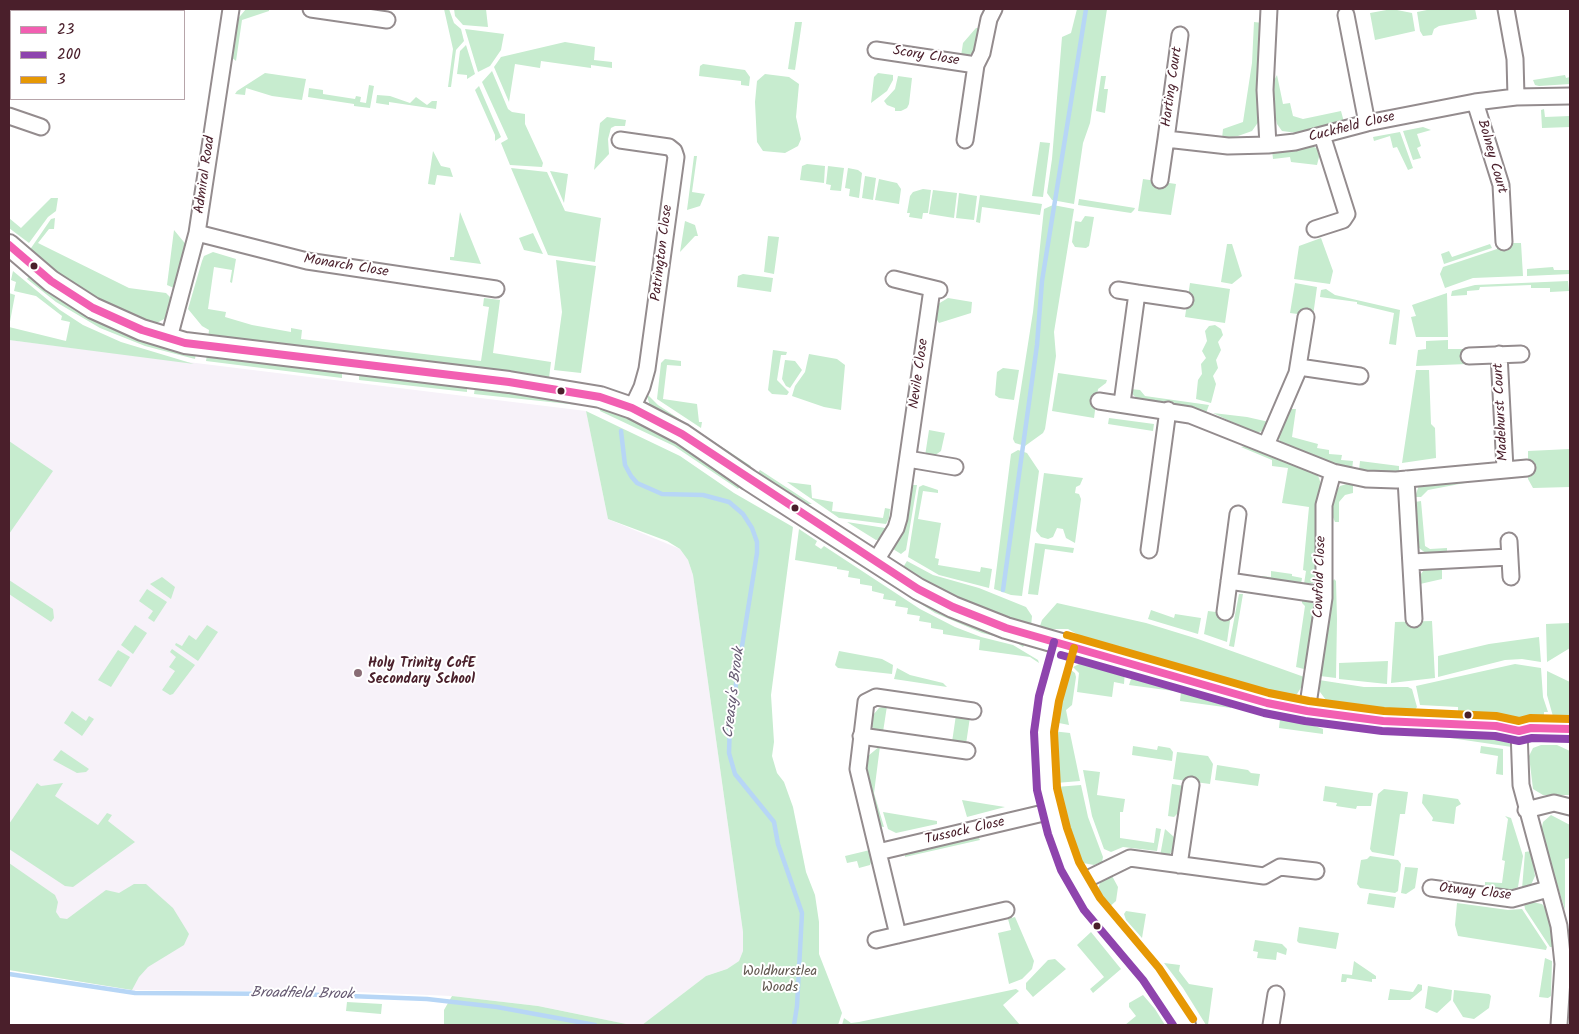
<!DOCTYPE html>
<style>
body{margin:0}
#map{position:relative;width:1579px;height:1034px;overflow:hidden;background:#fff;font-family:Kalam,sans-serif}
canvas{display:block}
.frame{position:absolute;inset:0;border:10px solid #4a1f2b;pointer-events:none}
.legend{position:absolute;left:10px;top:10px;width:175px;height:90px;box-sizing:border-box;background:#fff;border:1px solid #b7a5aa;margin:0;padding:6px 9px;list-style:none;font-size:15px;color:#4a1f2b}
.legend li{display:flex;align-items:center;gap:10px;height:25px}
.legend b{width:25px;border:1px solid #b7a5aa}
</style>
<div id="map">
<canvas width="1579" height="1034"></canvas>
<div class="frame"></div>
<ul class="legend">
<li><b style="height:6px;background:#f25fb2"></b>23</li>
<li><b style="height:6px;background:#8e44ad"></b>200</li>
<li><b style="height:6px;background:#e69804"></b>3</li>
</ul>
</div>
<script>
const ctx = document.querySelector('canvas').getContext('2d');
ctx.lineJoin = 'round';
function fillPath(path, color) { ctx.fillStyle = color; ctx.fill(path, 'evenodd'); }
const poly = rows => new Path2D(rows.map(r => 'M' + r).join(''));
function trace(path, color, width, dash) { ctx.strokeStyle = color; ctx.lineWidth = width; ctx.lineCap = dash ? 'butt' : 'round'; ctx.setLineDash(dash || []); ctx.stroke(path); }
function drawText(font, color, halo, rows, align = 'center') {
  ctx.font = font + ' Kalam,sans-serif'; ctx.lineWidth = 4; ctx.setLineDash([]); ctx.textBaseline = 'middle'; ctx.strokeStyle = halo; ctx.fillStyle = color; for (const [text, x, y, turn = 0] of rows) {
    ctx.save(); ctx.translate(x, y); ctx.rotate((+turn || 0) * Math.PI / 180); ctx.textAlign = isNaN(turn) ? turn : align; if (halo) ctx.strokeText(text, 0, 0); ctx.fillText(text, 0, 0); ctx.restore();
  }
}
const built = poly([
 [9,340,586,411,608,519,680,549,688,560,693,575,743,932,743,951,739,961,727,969,706,976,642,1025,631,1025,538,1006,452,996,356,992,132,990,9,970]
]);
const green = poly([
 [246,9,269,9,269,11,242,20,236,61,231,57,236,21],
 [444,9,449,9,454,23,461,29,464,41,456,50,451,87,448,87,453,49],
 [454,9,486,9,488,27,463,25,455,16],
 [1077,9,1107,9,1090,123,1083,143,1074,204,1052,200,1047,193,1052,159,1062,37,1071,33],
 [1392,9,1412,13,1415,31,1375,40,1370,13],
 [1432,9,1475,9,1477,19,1439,26,1434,29,1432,35,1423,36,1420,31,1417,12],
 [795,22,802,22,795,70,788,69],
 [1254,22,1263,23,1259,121,1252,131,1238,136,1222,139,1223,129,1243,122,1252,63],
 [976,28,982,28,977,49,967,57,961,56,963,43],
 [465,29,504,34,501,50,490,66,478,72],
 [565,42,595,47,594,60,612,62,612,68,591,65,591,68,541,61,540,68,515,64,509,102,494,67,501,57],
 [466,45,475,74,467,79,467,75,457,74,460,51],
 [703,64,745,70,750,77,749,86,741,85,741,81,699,76,700,66],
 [492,71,508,109,512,112,525,114,525,124,543,163,542,167,510,165,501,143,508,139,482,82],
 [265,73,306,79,302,100,272,96,246,88,245,95,235,94,237,91],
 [878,73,893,75,893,80,887,91,871,103,874,77],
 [765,74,789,77,799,84,796,117,801,139,798,146,785,153,763,151,757,142,755,102,757,81],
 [1277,75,1283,104,1290,103,1293,116,1303,119,1341,111,1344,122,1297,133,1282,131,1277,124,1273,106,1272,84],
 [1565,75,1566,78,1570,77,1570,84,1539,86,1535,85,1533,80],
 [898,76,912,78,909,104,907,108,901,111,895,111,895,108,887,105,884,101,895,89],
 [1101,76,1106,76,1104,89,1108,89,1105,113,1096,111],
 [369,85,374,86,370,108,354,106,354,104,308,97,309,88,323,90,323,94,355,99,356,96,361,97,360,102,366,103],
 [479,86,501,137,495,141,495,135,475,90],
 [377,95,390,96,410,103,416,97,427,105,432,101,437,101,436,109,389,102,389,105,376,103],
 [1544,109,1545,117,1570,116,1570,127,1542,128,1541,110],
 [607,117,626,120,625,126,615,126,611,128,608,139,609,154,594,170,600,123],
 [1423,127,1431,130,1417,134,1421,146,1417,148,1421,158,1413,160,1403,131],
 [1400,132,1413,168,1408,170,1397,147,1393,148,1390,136,1374,141,1373,137],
 [1040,142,1050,143,1043,197,1032,196],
 [1309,145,1319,149,1322,155,1319,157,1317,165,1291,162,1290,157,1273,159,1272,150],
 [433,151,441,166,450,168,453,177,437,175,435,185,428,184],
 [694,156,697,156,692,192,705,194,700,206,687,210],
 [807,164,825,166,824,183,800,180,802,166],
 [828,166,844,168,841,191,830,190,831,185,826,184],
 [511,168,547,172,565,211,601,218,595,262,548,255],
 [848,168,858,170,862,173,859,198,849,196,850,189,845,188],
 [550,171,568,174,564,203],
 [865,176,876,178,873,200,862,198],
 [879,179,897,183,901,189,899,204,875,200],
 [1143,179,1176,184,1171,215,1138,211],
 [923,189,931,190,928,213,923,213,922,219,909,217,910,213,907,213,910,196,913,192],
 [933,190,957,193,954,218,929,214],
 [959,193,977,196,974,220,956,218],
 [980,195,1042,204,1040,215,982,207,980,223,976,222],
 [51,198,58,198,56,211,48,217,29,243,9,228,9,218,21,228],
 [1079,199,1135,208,1134,210,1131,213,1078,205],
 [1053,205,1074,209,1054,332,1056,356,1045,429,1043,433,1025,446,1015,443,1013,439,1033,312,1044,209],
 [460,212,481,264,450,260,450,257,454,257],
 [1085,216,1094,217,1089,246,1086,248,1075,247,1072,242,1075,221,1081,222],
 [55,218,54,229,49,229,38,243,129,288,166,293,172,299,166,318,155,324,113,310,58,275,29,251,51,219],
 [685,221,695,225,698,236,695,236,680,252],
 [174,230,188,247,177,287,174,288,167,285],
 [533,233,543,254,524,250,519,238],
 [768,236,779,237,774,274,764,272],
 [1321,238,1333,271,1330,284,1294,279,1299,246],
 [1498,243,1521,243,1523,276,1473,278,1445,288,1440,274,1443,267,1497,249],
 [1227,244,1232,244,1242,276,1232,284,1221,282],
 [1490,244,1492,248,1444,264,1441,254,1449,251,1452,257],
 [213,252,236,259,232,283,230,282,232,270,214,267,208,309,226,312,225,317,252,325,291,332,291,328,302,330,301,339,481,361,489,307,483,306,484,298,500,300,493,353,551,362,549,378,208,339,209,330,202,326,188,309,202,261,204,256],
 [556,260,596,266,581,373,554,370,562,312],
 [1553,267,1554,270,1570,270,1570,274,1527,276,1527,269],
 [13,271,60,310,83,325,121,342,194,364,9,340,9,293,15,295,9,327,66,341,70,322,61,320,62,316,36,296,14,291,16,282,11,280],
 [743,274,773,278,771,292,737,287,738,276],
 [30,275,196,353,195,359,145,346,100,328,56,302,27,279],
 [1568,281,1569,291,1550,292,1550,288,1531,288,1531,285,1480,287,1479,290,1467,291,1467,295,1451,296,1452,291,1475,285],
 [1190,283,1230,289,1225,323,1185,317],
 [1295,283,1317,287,1313,316,1290,313],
 [1326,289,1335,295,1400,310,1396,345,1389,344,1394,313,1357,304,1357,302,1320,297,1321,290],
 [1447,293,1448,337,1416,337,1411,317,1416,316,1412,305],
 [948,298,972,302,971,313,939,323,935,317,938,304],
 [1215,325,1221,329,1223,335,1218,342,1221,350,1216,360,1218,368,1213,376,1216,384,1211,403,1196,399,1198,380,1202,374,1201,364,1206,358,1202,351,1207,341,1205,331,1209,326],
 [1448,340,1448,349,1467,349,1467,364,1416,366,1418,350,1426,349,1426,341],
 [773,350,787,352,786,355,781,355,777,380,789,392,787,395,772,394,768,390],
 [809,354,837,359,845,365,841,410,824,407,792,396,795,386,805,372],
 [207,355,342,372,342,378,206,361],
 [665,359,681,361,681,366,667,365,663,399,697,404,699,422,702,422,701,428,657,399,661,363],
 [785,360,795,361,802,370,790,388,786,386,782,379],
 [1003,368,1019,370,1014,400,999,398,995,395,997,372],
 [1416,370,1429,370,1431,424,1435,428,1436,458,1402,463],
 [1058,373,1107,380,1106,383,1098,389,1094,418,1052,411],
 [359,374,467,386,467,392,359,380],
 [475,387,589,404,588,406,474,394],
 [1131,389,1140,390,1145,396,1209,405,1206,413,1178,405,1140,400,1133,395],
 [646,393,658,405,751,466,748,471,651,409],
 [601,406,666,435,743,483,738,489,674,446,600,411],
 [1289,409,1296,409,1292,437,1318,444,1317,448,1329,450,1329,454,1342,455,1341,460,1353,461,1352,470,1312,456,1280,441,1278,435],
 [586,411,680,456,734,493,793,527,771,695,774,742,772,756,777,773,784,782,793,807,806,872,815,895,819,922,819,954,842,1013,838,1025,642,1025,706,976,727,969,739,961,743,951,743,932,693,575,688,560,680,549,667,541,608,519],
 [1213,413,1247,417,1269,422,1263,431,1255,433],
 [1109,418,1154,424,1153,431,1108,424],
 [929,430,945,433,941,451,934,456,925,456],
 [9,441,53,471,9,534],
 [1251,445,1316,472,1319,478,1322,488,1317,579,1313,583,1304,584,1306,571,1303,570,1309,507,1282,503,1288,468,1272,466,1272,460,1241,447],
 [1570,449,1570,487,1533,488,1528,479,1528,451],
 [1018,450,1027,453,1039,471,1022,596,1011,595,994,589,1011,454],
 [1360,461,1399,466,1399,473,1359,470],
 [760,470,812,504,807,504,805,506,757,474],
 [1044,473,1083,478,1080,485,1076,487,1075,493,1079,494,1081,499,1075,543,1066,538,1063,529,1057,528,1053,537,1048,539,1041,537,1036,531],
 [1462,477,1470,482,1428,490,1421,497,1415,497,1419,485],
 [787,482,811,485,812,498,833,502,832,511,883,518,885,508,890,509,889,518,886,524,839,518],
 [1353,482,1353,493,1345,495,1339,502,1339,522,1335,522,1330,510,1334,493,1340,486],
 [911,485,917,485,906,550,901,554,893,549],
 [923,485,938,490,938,493,923,491,918,519,941,523,935,558,939,559,938,565,980,572,981,567,992,569,989,588,939,575,908,557,919,487],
 [1421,501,1425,546,1430,549,1447,548,1447,554,1427,554,1419,548,1415,502],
 [847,522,885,528,888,530,882,539,876,540],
 [804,523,1029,642,1028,645,1025,644,1023,647,1014,641,982,633,935,613,806,530,802,526],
 [799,529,817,541,815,545,821,549,824,546,920,609,955,627,981,637,1013,645,1038,660,1039,663,1030,657,979,650,980,640,943,634,943,630,931,628,931,623,919,621,920,616,907,614,908,608,895,606,896,601,883,599,884,594,872,591,872,586,860,584,860,579,848,577,849,571,837,569,837,567,795,560],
 [1035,543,1074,548,1073,553,1045,549,1038,595,1028,594],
 [907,561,933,575,979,588,1026,607,1032,616,1031,627,966,605,902,569],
 [1442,567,1442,579,1420,584,1420,575,1424,570],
 [1271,571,1292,574,1292,576,1302,578,1301,585,1262,579,1262,576,1271,577],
 [162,577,175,587,171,599,150,584],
 [1334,579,1336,581,1337,619,1336,678,1320,676,1331,585],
 [9,580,53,609,54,618,51,622,9,594],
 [147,589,167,602,154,622,148,618,153,611,139,601],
 [1239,594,1243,594,1234,647,1229,646],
 [1302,598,1310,600,1316,607,1308,670,1296,667,1305,606,1302,603],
 [1057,603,1146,623,1198,639,1307,678,1297,694,1282,697,1098,646,1068,629,1039,629,1042,620],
 [1151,610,1174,618,1175,614,1201,618,1198,634,1148,619],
 [1208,611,1231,614,1227,642,1204,634],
 [1432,621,1435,678,1391,683,1395,622],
 [1570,623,1570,648,1547,662,1546,624],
 [135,625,147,633,133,654,121,645],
 [207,625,218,632,198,661,175,645,176,643,182,646,189,635,196,640],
 [1539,637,1541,662,1522,659,1505,660,1438,677,1438,656,1489,644],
 [172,649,195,665,173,694,170,695,162,690,175,671,169,667,176,657,170,652],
 [118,650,130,657,111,687,98,680],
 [839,651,882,659,893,665,892,674,838,668,835,665],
 [1388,661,1387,684,1339,679,1339,663],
 [1091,662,1125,671,1124,684,1114,682,1112,697,1077,692,1079,673,1073,667,1079,664],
 [1515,664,1541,668,1543,697,1548,712,1544,712,1544,718,1523,721,1464,717,1464,712,1458,712,1458,707,1420,705,1416,686],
 [897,668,910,675,943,683,947,687,894,679],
 [1071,670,1075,673,1076,677,1072,705,1066,710,1069,725,1054,722,1062,689],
 [1547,671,1570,682,1570,721,1554,720,1547,695],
 [1133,673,1282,714,1323,729,1323,734,1279,728,1280,719,1231,705,1231,708,1180,701,1181,692,1129,685],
 [1319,680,1364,687,1408,687,1412,689,1417,707,1412,714,1370,711,1329,704,1320,692],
 [887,706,883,732,877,731,872,727,873,715,879,708],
 [72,711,86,721,89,716,94,719,82,736,64,723],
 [956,715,970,717,966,744,952,742],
 [1417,730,1505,736,1512,747,1416,733],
 [1052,731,1070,733,1080,781,1056,783],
 [1541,745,1557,745,1570,751,1570,795,1543,795,1533,789,1529,756,1533,748],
 [880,746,874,793,884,827,879,826,866,768,868,756],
 [1133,746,1157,750,1158,746,1170,748,1173,752,1172,761,1132,755],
 [1481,746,1503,749,1503,775,1496,774,1498,756,1480,753],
 [61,750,89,769,86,772,77,773,53,760],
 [1177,752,1208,756,1213,764,1210,784,1173,779],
 [1217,765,1248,770,1251,773,1260,774,1258,786,1215,780],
 [1083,770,1100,772,1097,795,1125,799,1123,812,1120,812,1120,838,1154,843,1156,828,1161,829,1157,851,1123,847,1111,852,1104,849,1092,816],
 [37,783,41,786,63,783,55,796,98,825,107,813,112,815,108,821,135,842,73,887,65,886,9,849,9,824],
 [1172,784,1184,786,1181,805,1179,812,1174,817,1168,816],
 [1081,785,1088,817,1103,857,1102,862,1094,865,1083,863,1073,853,1056,787],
 [1325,786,1373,793,1371,806,1357,806,1356,809,1336,806,1337,803,1323,801],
 [1384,789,1408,792,1405,814,1400,814,1394,856,1372,852,1370,849,1378,794],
 [1423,794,1458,799,1461,804,1456,807,1454,824,1432,821,1433,818,1422,803],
 [962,800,986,804,1005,807,967,817],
 [883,812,937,821,937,824,896,833,888,829],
 [1551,815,1570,825,1570,858,1565,859,1565,910,1541,832,1543,822],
 [1505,816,1511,818,1523,856,1518,887,1511,890,1485,886,1485,882,1502,883,1505,861,1502,860,1508,819],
 [1165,829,1174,837,1175,848,1169,855,1160,856],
 [978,836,980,840,905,857,905,852],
 [870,850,872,859,870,865,859,868,857,861,847,863,845,856],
 [1531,851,1535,876,1530,887,1522,889,1525,852],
 [1370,856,1398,860,1401,864,1398,891,1395,893,1360,888,1357,884,1361,860,1367,859],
 [9,863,55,895,58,902,56,912,60,918,67,919,106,890,119,893,134,884,146,884,173,908,189,934,184,945,148,967,139,977,132,990,9,970],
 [1405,867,1418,868,1415,888,1406,894,1401,893],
 [1111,874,1118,887,1116,901,1107,909,1097,892,1102,877],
 [1369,893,1396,897,1394,908,1367,904],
 [1532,902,1542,904,1549,913,1554,947,1550,947,1525,909,1524,903],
 [1457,903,1508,910,1522,909,1547,947,1546,950,1458,936,1455,925],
 [1126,911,1146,914,1142,938,1126,920,1124,914],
 [1015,917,1034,961,1032,969,1022,979,1009,984,998,933,1011,930,1008,919],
 [1299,927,1339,933,1336,949,1299,943,1297,941],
 [1091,932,1121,969,1093,993,1090,989,1104,977,1077,945],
 [1255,940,1282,944,1287,949,1286,955,1277,952,1276,960,1257,958,1258,952,1253,951],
 [1545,958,1552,961,1551,996,1548,998,1539,997],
 [1055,959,1066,969,1033,997,1026,989,1026,983,1048,960],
 [1354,961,1376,976,1376,979,1372,979,1372,982,1347,978,1346,982,1341,982,1342,974,1352,975],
 [1164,963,1180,965,1179,971,1189,984,1213,988,1208,1025,1206,1025,1183,988],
 [1418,984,1422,985,1422,990,1410,1000,1388,1000,1390,989,1413,992],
 [1428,986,1452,990,1451,1000,1437,1013,1425,1008],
 [1016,989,1019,991,1003,1005,1020,1025,842,1025,844,1018,851,1023,859,1022],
 [1454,990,1489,994,1491,996,1489,1008,1474,1019,1463,1017,1453,1001],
 [1143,995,1155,1009,1165,1025,1125,1025,1136,1016,1129,1007,1129,1003],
 [452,996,538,1006,631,1025,444,1025,444,1010],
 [347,1002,382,1004,381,1014,346,1011]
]);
const stream = poly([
 [621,431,625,465,631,476,637,483,662,494,703,495,729,502,743,514,752,528,757,542,757,553,730,721,729,753,735,774,774,822,778,844,802,913,797,1006,794,1025],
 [1003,590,1037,345,1042,281,1086,9],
 [9,974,135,993,297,994,427,999,497,1007,595,1025]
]);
const minor = poly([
 [311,9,387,20],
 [1269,9,1265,90,1268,145,1295,142,1367,123,1475,102,1516,97,1570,96],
 [1506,9,1515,59,1516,97],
 [24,11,26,9],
 [1346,15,1367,123],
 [9,29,11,26],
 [1180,35,1166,139,1228,146,1268,145],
 [876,50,976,65],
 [1475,102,1501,185,1504,242],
 [9,116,41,127],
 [620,140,669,147,674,151,676,157,647,369,642,387,632,408],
 [965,140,976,65,982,53,989,19,994,9],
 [1160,180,1166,139],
 [1315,229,1343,220,1347,214,1322,135],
 [197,233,307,261,496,289],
 [894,279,939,290],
 [1118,290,1137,293],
 [169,338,197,233,231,9],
 [1499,354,1505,469],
 [1469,356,1521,354],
 [1299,367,1360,376],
 [1099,401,1190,415,1333,472,1324,505,1324,598,1307,711],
 [1122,403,1137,293,1185,300],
 [1266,445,1297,373,1306,317],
 [908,459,955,467],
 [1333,472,1366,479,1396,480,1527,468],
 [1406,479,1414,619],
 [1509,541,1511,577],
 [1149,550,1168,410],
 [875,562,896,528,899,518,932,289],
 [1412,562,1509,557],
 [1229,581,1324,595],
 [1225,612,1238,514],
 [1519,731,1521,785,1559,926,1563,964,1559,1025],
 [861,736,967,751],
 [1526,810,1554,803,1570,807],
 [878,852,1052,811],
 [1179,865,1191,785],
 [1079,883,1130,858,1264,876,1280,867,1316,871],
 [1431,888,1512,899,1548,889],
 [898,935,858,769,866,702,876,697,973,711],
 [876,940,1006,910],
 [1271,1025,1276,994]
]);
const tertiary = poly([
 [9,245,51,281,93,308,142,330,185,343,509,382,600,397,632,408,682,434,749,480,918,589,953,607,1006,628,1267,703,1307,711,1383,721,1496,726,1519,731,1531,728,1570,729],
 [1064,645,1049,699,1044,732,1047,789,1057,831,1070,866,1092,904,1151,974,1185,1025]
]);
const bus1 = poly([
 [9,245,51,281,93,308,142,330,185,343,509,382,600,397,632,408,682,434,918,589,953,607,1006,628,1267,703,1307,711,1383,721,1496,726,1519,731,1531,728,1570,729]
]);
const bus2 = poly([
 [1054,642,1039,696,1034,732,1037,790,1048,834,1061,870,1084,910,1143,980,1173,1025],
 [1061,655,1264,713,1305,721,1382,731,1495,736,1519,741,1532,738,1570,739]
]);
const bus3 = poly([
 [1067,635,1269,693,1309,701,1384,711,1496,716,1519,721,1530,718,1570,719],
 [1074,648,1059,701,1054,732,1057,788,1067,828,1079,862,1100,898,1159,968,1193,1019]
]);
const markers = [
 [34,266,4.5,"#4a1f2b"],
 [561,391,4.5,"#4a1f2b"],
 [795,508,4.5,"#4a1f2b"],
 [358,673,5,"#896d75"],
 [1468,715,4.5,"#4a1f2b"],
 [1097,926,4.5,"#4a1f2b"]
];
const streetNames = [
 ["Scory Close",926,57,9],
 ["Harting Court",1173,87,-82],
 ["Cuckfield Close",1352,128,-14],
 ["Bolney Court",1491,157,74],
 ["Admiral Road",206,175,-82],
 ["Patrington Close",663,253,-83],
 ["Monarch Close",346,267,9],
 ["Nevile Close",920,374,-82],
 ["Madehurst Court",1502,412,-93],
 ["Cowfold Close",1321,577,-88],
 ["Tussock Close",965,832,-13],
 ["Otway Close",1475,893,6]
];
const poiNames = [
 ["Holy Trinity CofE",368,665],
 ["Secondary School",368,681]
];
const parkNames = [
 ["Woldhurstlea",780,973],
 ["Woods",780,989]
];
const waterNames = [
 ["Creasy's Brook",735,693,-83],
 ["Broadfield Brook",302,995,1]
];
fillPath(built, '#f7f2f9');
fillPath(green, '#c7eccf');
trace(stream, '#b7d6f6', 4.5);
trace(minor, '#948c8e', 19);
trace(tertiary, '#948c8e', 24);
trace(minor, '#fff', 15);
trace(tertiary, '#fff', 20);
trace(bus1, '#f25fb2', 8);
trace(bus2, '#8e44ad', 8);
trace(bus3, '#e69804', 8);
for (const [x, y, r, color] of markers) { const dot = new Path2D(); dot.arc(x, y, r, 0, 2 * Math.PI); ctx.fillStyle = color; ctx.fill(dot); trace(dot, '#fff', 2); }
drawText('14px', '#4a1f2b', '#fff', streetNames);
drawText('bold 14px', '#4a1f2b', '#fff', poiNames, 'left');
drawText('14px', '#625850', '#fff', parkNames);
drawText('italic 15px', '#655971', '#fff', waterNames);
</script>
